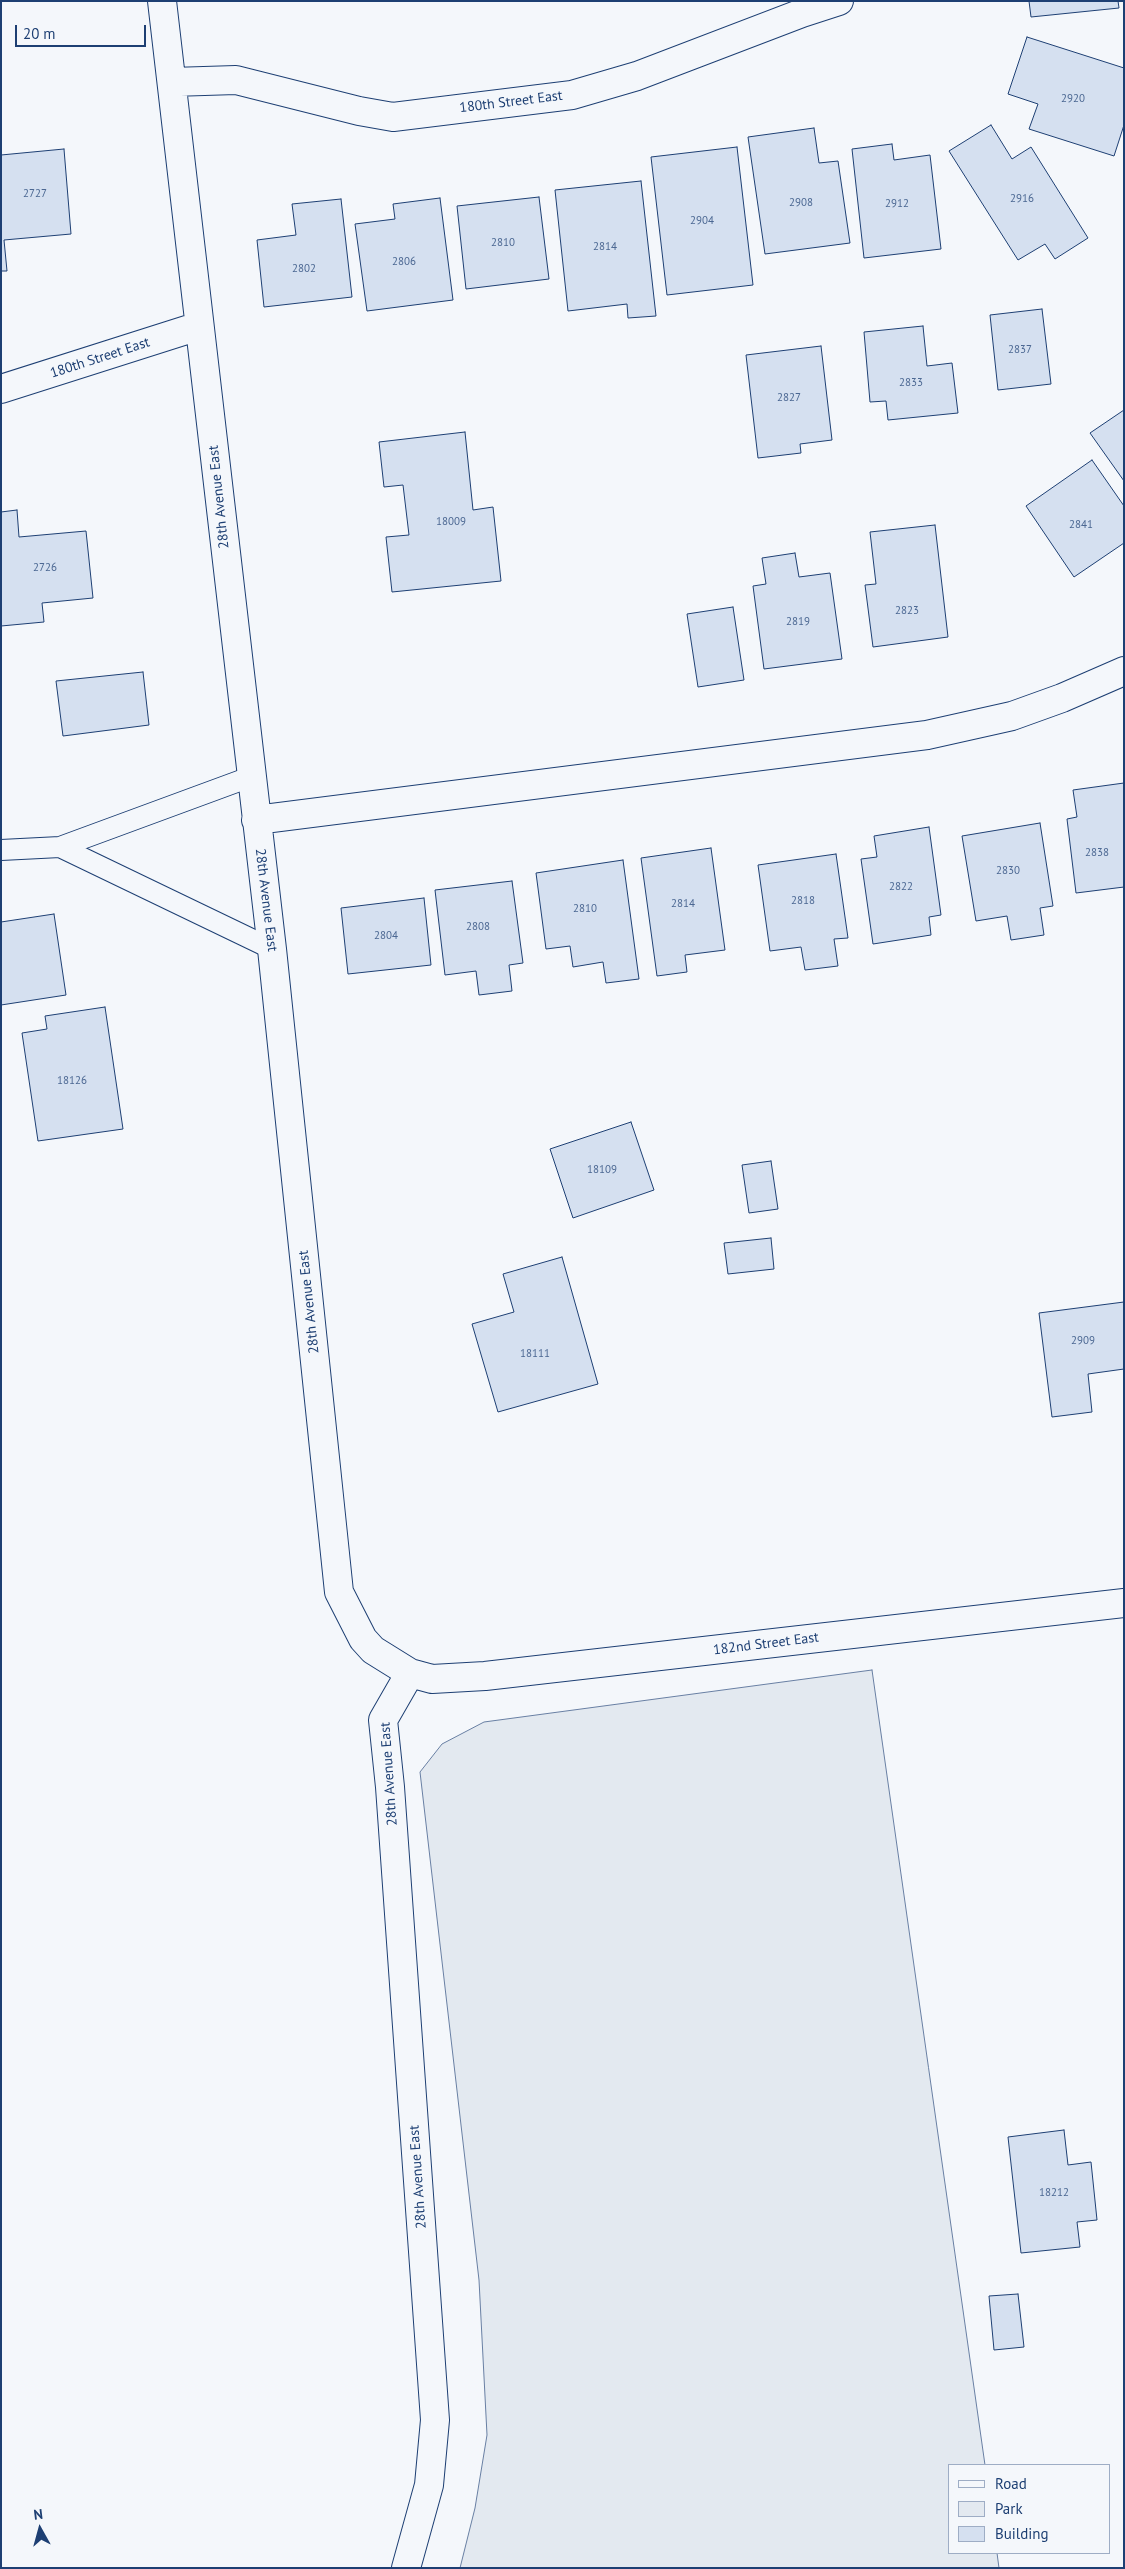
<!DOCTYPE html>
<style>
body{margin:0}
#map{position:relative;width:1125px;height:2569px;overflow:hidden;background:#f4f7fb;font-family:"PT Sans",sans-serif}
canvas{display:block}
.frame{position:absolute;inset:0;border:2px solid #1d3f73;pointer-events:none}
.legend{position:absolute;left:948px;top:2464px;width:162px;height:90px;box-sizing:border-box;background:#f4f7fb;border:1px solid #9eadc5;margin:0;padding:6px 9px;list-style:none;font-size:15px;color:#1d3f73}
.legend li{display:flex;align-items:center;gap:10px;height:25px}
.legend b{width:25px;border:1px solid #9eadc5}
.north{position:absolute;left:15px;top:2504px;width:50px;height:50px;-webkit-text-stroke:4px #f4f7fb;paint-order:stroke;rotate:353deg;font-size:14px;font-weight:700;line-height:20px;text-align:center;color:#1d3f73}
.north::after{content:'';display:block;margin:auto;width:18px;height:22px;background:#1d3f73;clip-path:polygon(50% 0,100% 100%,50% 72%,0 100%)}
.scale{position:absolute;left:15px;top:25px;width:131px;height:22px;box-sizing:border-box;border:2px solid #1d3f73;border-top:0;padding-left:6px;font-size:15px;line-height:18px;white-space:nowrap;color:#1d3f73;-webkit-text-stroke:4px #f4f7fb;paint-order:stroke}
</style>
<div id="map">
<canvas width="1125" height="2569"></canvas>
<div class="frame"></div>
<ul class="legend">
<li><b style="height:6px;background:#f4f7fb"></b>Road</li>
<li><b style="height:14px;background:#e3e9f0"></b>Park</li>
<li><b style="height:14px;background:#d5e0f0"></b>Building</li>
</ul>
<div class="north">N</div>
<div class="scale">20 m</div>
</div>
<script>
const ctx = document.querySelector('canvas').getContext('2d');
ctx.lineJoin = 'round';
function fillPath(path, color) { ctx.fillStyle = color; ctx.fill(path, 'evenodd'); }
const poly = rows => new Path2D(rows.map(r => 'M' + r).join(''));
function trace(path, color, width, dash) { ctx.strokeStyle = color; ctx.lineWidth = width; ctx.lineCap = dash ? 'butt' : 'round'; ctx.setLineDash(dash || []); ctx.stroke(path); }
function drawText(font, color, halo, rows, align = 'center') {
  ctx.font = font + ' "PT Sans",sans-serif'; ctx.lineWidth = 4; ctx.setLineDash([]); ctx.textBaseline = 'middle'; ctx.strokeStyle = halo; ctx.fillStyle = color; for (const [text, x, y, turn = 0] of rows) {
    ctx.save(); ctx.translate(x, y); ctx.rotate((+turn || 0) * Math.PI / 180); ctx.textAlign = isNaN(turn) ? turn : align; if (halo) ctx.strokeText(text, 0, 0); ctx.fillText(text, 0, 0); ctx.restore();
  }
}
const green = poly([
 [872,1670,985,2465,949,2465,949,2553,997,2553,999,2568,460,2568,475,2508,487,2435,479,2280,420,1772,442,1744,484,1722,872,1670]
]);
const building = poly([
 [1029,1,1118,1,1119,8,1031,17,1029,1],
 [1027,37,1124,68,1124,125,1114,156,1029,129,1038,104,1008,94,1027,37],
 [991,125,1012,159,1031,147,1088,238,1055,259,1045,244,1018,260,949,151,991,125],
 [814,128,819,163,838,161,850,243,765,254,748,137,814,128],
 [892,144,894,160,930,155,941,249,864,258,852,149,892,144],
 [737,147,753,285,667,295,651,157,737,147],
 [64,149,71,234,4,240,7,271,1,271,1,155,64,149],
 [641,181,656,316,628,318,627,304,568,311,555,190,641,181],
 [539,197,549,279,466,289,457,206,539,197],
 [440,198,453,300,367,311,355,224,395,219,393,204,440,198],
 [341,199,352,297,264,307,257,240,296,235,292,204,341,199],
 [1042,309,1051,384,998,390,990,315,1042,309],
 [923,326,927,366,952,363,958,413,888,420,886,401,870,402,864,332,923,326],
 [821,346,832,440,800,444,801,453,758,458,746,355,821,346],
 [1124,410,1124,481,1090,433,1124,410],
 [465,432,473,510,493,507,501,581,392,592,386,537,409,535,403,485,384,487,379,442,465,432],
 [1092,460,1124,506,1124,543,1074,577,1026,506,1092,460],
 [17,510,19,537,86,531,93,598,42,603,44,622,1,626,1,512,17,510],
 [935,525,948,637,873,647,865,585,876,584,870,532,935,525],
 [795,553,799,577,830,573,842,659,764,669,753,586,766,584,762,558,795,553],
 [733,607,744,680,698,687,687,614,733,607],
 [143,672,149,725,63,736,56,681,143,672],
 [1124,783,1124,887,1076,893,1067,819,1077,817,1073,790,1124,783],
 [1040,823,1053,906,1040,908,1044,935,1011,940,1007,916,976,921,962,836,1040,823],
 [929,827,941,915,929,917,931,935,873,944,861,859,877,857,874,836,929,827],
 [711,848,725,950,685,955,687,972,657,976,641,858,711,848],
 [836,854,848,938,834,939,838,966,805,970,801,947,770,951,758,865,836,854],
 [623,860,639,979,606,983,603,962,573,967,570,946,546,949,536,873,623,860],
 [512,881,523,963,509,965,512,991,479,995,476,971,445,975,435,890,512,881],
 [424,898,431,965,348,974,341,908,424,898],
 [54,914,66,995,1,1005,1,922,54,914],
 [105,1007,123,1129,38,1141,22,1033,47,1029,45,1016,105,1007],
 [631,1122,654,1190,573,1218,550,1149,631,1122],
 [771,1161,778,1209,749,1213,742,1165,771,1161],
 [771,1238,774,1269,728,1274,724,1243,771,1238],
 [562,1257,598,1384,498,1412,472,1324,514,1312,503,1274,562,1257],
 [1124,1302,1124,1369,1088,1374,1092,1412,1052,1417,1039,1313,1124,1302],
 [1064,2130,1068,2165,1091,2162,1097,2220,1077,2222,1080,2247,1021,2253,1008,2137,1064,2130],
 [1018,2294,1024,2347,994,2350,989,2296,1018,2294]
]);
const service = poly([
 [60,847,272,949],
 [1,850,60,847,250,777]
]);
const minor = poly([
 [162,1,272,949,339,1592,363,1639,373,1650,410,1673,432,1679,485,1676,1124,1603],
 [172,82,236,80,359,111,393,117,572,95,637,76,802,13,839,1],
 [1,389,199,326],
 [256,820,927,735,1012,716,1062,698,1124,671],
 [406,2568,429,2485,435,2420,390,1787,383,1720,410,1673]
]);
const numberNames = [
 ["2920",1073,99],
 ["2727",35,194],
 ["2916",1022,199],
 ["2908",801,203],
 ["2912",897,204],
 ["2904",702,221],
 ["2810",503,243],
 ["2814",605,247],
 ["2806",404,262],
 ["2802",304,269],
 ["2837",1020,350],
 ["2833",911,383],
 ["2827",789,398],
 ["18009",451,522],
 ["2841",1081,525],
 ["2726",45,568],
 ["2823",907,611],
 ["2819",798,622],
 ["2838",1097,853],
 ["2830",1008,871],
 ["2822",901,887],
 ["2818",803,901],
 ["2814",683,904],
 ["2810",585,909],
 ["2808",478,927],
 ["2804",386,936],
 ["18126",72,1081],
 ["18109",602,1170],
 ["2909",1083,1341],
 ["18111",535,1354],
 ["18212",1054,2193]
];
const streetNames = [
 ["180th Street East",511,102,-7],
 ["180th Street East",100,358,-18],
 ["28th Avenue East",219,497,-96],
 ["28th Avenue East",266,900,83],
 ["28th Avenue East",309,1302,-96],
 ["182nd Street East",766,1644,-7],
 ["28th Avenue East",389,1774,-94],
 ["28th Avenue East",418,2177,-94]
];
fillPath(green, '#e3e9f0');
trace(green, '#687fa3', 1);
fillPath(building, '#d5e0f0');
trace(building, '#1d3f73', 1);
trace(service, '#1d3f73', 22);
trace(minor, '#1d3f73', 30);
trace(service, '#f4f7fb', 20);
trace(minor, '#f4f7fb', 28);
drawText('11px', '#4b6792', null, numberNames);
drawText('14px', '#1d3f73', '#f4f7fb', streetNames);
</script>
